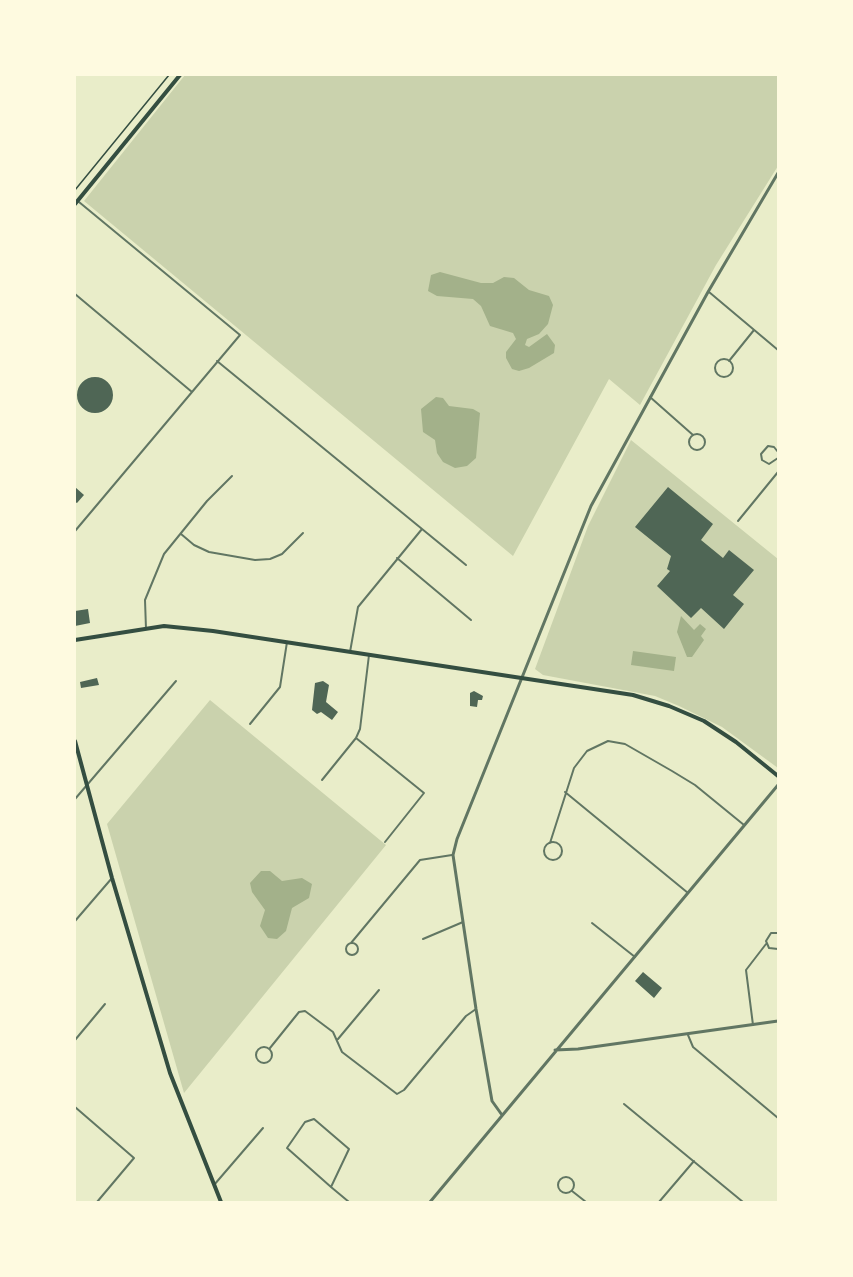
<!DOCTYPE html>
<style>
body{margin:0}
#map{position:relative;width:853px;height:1277px;overflow:hidden;background:#e9edc9;font-family:"Alegreya Sans",sans-serif}
canvas{display:block}
.frame{position:absolute;inset:0;border:76px solid #fefae0;pointer-events:none}
</style>
<div id="map">
<canvas width="853" height="1277"></canvas>
<div class="frame"></div>
</div>
<script>
const ctx = document.querySelector('canvas').getContext('2d');
ctx.lineJoin = 'round';
function fillPath(path, color) { ctx.fillStyle = color; ctx.fill(path, 'evenodd'); }
const poly = rows => new Path2D(rows.map(r => 'M' + r).join(''));
function trace(path, color, width, dash) { ctx.strokeStyle = color; ctx.lineWidth = width; ctx.lineCap = dash ? 'butt' : 'round'; ctx.setLineDash(dash || []); ctx.stroke(path); }
const green = poly([
 [185,75,778,75,778,166,716,265,640,405,609,379,513,556,84,201],
 [631,440,778,559,778,768,722,727,679,706,655,696,543,675,535,669,588,526],
 [210,700,386,845,184,1093,107,824]
]);
const water = poly([
 [440,272,481,283,493,283,504,277,514,278,529,290,549,296,553,305,548,324,539,334,527,339,525,345,529,347,547,334,555,345,554,353,529,368,519,371,512,369,506,358,506,352,516,339,513,333,490,326,481,306,473,299,437,296,428,291,431,275],
 [436,397,443,398,449,406,473,409,480,413,476,458,467,466,455,468,443,462,437,453,435,440,423,432,421,409],
 [681,616,694,630,700,624,706,629,701,636,704,640,692,657,687,657,677,632],
 [633,651,676,657,674,671,631,665],
 [261,871,270,871,282,881,302,878,312,884,309,898,292,908,286,931,277,939,268,938,260,926,265,910,252,892,250,883]
]);
const building = poly([
 '77 395a18 18 0 1 1 36 0a18 18 0 1 1-36 0Z',
 [75,487,84,495,77,503,75,502],
 [668,487,713,524,701,540,723,558,729,550,754,570,733,595,744,604,724,629,701,608,691,618,657,586,670,571,667,569,671,556,635,527],
 [88,609,90,623,75,626,75,611],
 [97,678,99,685,81,688,80,682],
 [323,681,329,685,326,702,338,712,332,720,321,712,317,714,312,710,315,683],
 [474,691,483,696,482,700,478,700,477,707,470,706,470,693],
 [643,972,662,988,654,998,635,981]
]);
const path = poly([
 [75,190,169,75]
]);
const minor = poly([
 [709,292,778,350],
 [75,294,192,392],
 '715 368a9 9 0 1 1 18 0a9 9 0 1 1-18 0Z',
 [217,361,466,565],
 [729,361,754,330],
 [650,397,693,435],
 '689 442a8 8 0 1 1 16 0a8 8 0 1 1-16 0Z',
 [778,452,774,447,768,446,761,454,762,460,769,464,778,458],
 [738,521,778,472],
 [75,531,240,335,79,202],
 [181,534,194,545,209,552,255,560,270,559,282,554,303,533],
 [397,558,471,620],
 [146,629,145,600,164,554,207,501,232,476],
 [350,652,358,607,422,529],
 [250,724,280,687,287,642],
 [356,738,424,793,385,842],
 [322,780,356,738,360,729,369,655],
 [565,792,688,893],
 [75,799,176,681],
 '544 851a9 9 0 1 1 18 0a9 9 0 1 1-18 0Z',
 [550,843,574,768,587,751,608,741,625,744,672,771,695,785,744,825],
 [75,921,112,878],
 [592,923,635,957],
 [778,933,771,933,766,941,769,948,778,949],
 [423,939,463,922],
 '346 949a6 6 0 1 1 12 0a6 6 0 1 1-12 0Z',
 [351,943,420,860,452,855],
 [753,1025,746,970,766,944],
 [688,1035,693,1047,778,1118],
 [338,1039,379,990],
 [75,1040,105,1004],
 '256 1055a8 8 0 1 1 16 0a8 8 0 1 1-16 0Z',
 [270,1048,299,1012,305,1011,333,1032,342,1052,397,1094,404,1090,466,1016,476,1009],
 [624,1104,743,1202],
 [75,1107,134,1158,97,1202],
 [314,1119,349,1149,331,1187,287,1148,305,1122,314,1119],
 '558 1185a8 8 0 1 1 16 0a8 8 0 1 1-16 0Z',
 [214,1185,263,1128],
 [331,1187,349,1202],
 [572,1191,586,1202],
 [659,1202,694,1161]
]);
const tertiary = poly([
 [555,1050,578,1049,778,1021],
 [502,1115,492,1101,476,1009,453,855,457,839,591,506,708,292,778,173],
 [430,1202,778,785]
]);
const secondary = poly([
 [75,204,180,75],
 [75,640,164,626,213,631,633,695,669,706,704,721,736,742,778,776],
 [75,741,112,878,170,1073,221,1202]
]);
fillPath(green, '#cad2ad');
fillPath(water, '#a3b18a');
fillPath(building, '#4f6655');
trace(path, '#344e41', 1.5);
trace(minor, '#617663', 2);
trace(tertiary, '#617663', 3);
trace(secondary, '#344e41', 4);
</script>
